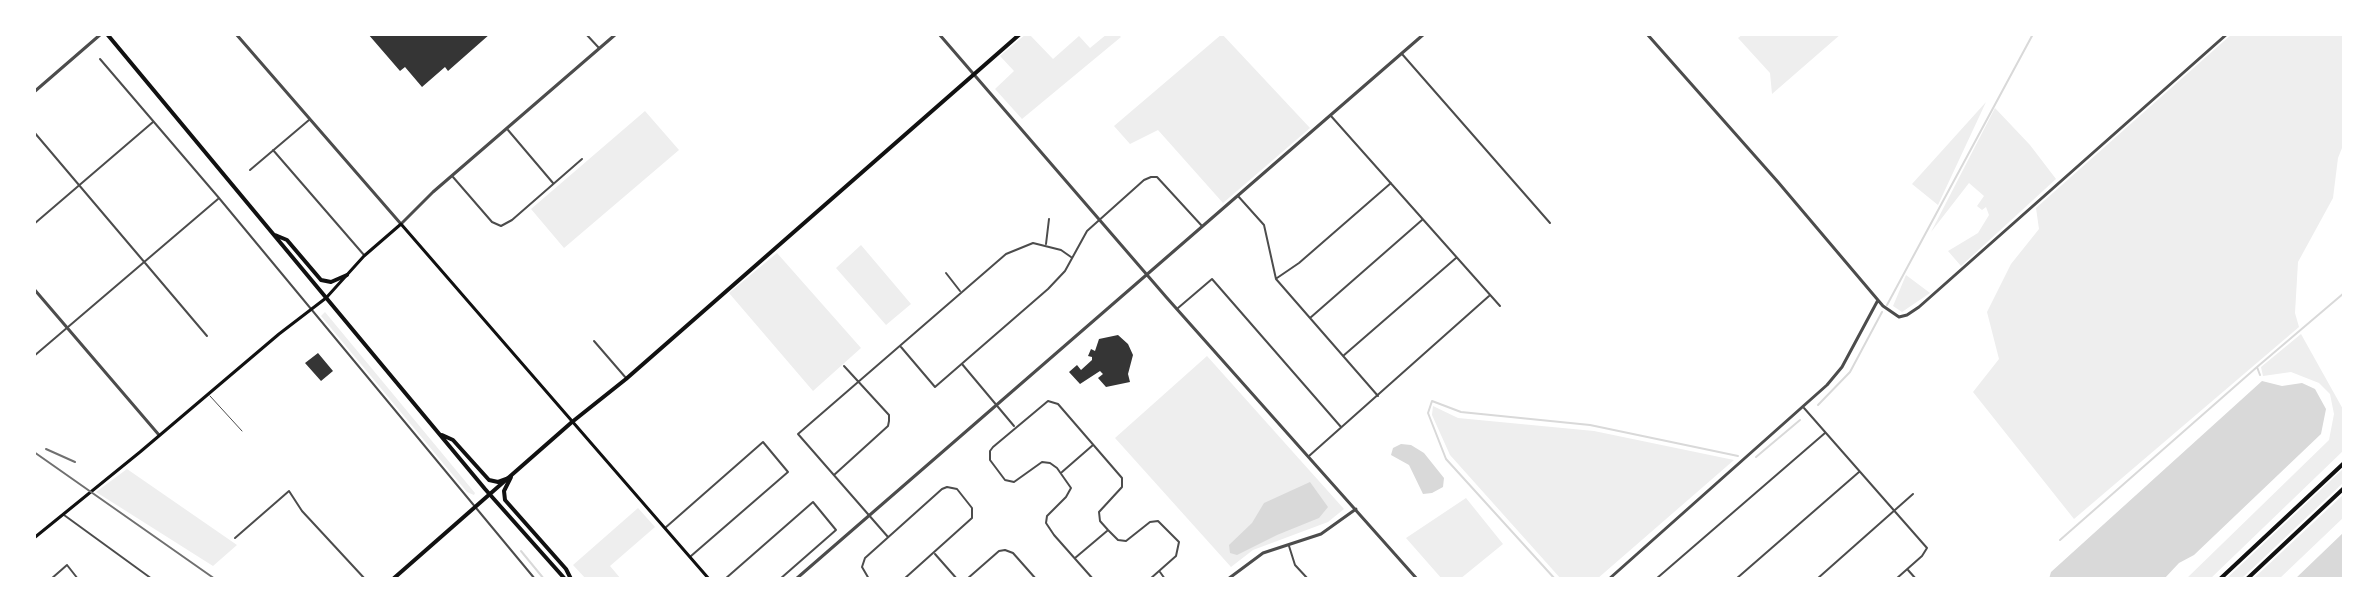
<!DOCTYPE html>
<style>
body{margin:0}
#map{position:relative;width:2378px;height:613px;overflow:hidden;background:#fff;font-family:"Exo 2",sans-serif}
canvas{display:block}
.frame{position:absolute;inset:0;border:36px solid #fff;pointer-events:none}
</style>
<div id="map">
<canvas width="2378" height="613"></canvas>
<div class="frame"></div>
</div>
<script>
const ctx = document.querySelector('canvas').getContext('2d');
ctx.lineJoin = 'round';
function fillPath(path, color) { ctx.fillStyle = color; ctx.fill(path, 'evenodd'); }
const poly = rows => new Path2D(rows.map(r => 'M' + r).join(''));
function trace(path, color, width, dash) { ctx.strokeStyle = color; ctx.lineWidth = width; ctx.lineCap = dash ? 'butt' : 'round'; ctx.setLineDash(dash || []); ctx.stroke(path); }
const green = poly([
 [1026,34,1029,34,1053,59,1079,36,1090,48,1107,34,1118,34,1121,37,1022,119,995,89,1014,71,1000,56],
 [1222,34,1310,128,1223,203,1158,130,1130,144,1114,126],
 [1743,34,1841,34,1772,94,1770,73,1738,38],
 [2232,34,2340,34,2344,38,2344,143,2338,158,2333,198,2298,262,2295,313,2299,327,2074,519,1973,392,1999,359,1987,312,2011,264,2039,229,2036,208],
 [1986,102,1938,205,1912,184],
 [1995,108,2030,145,2056,179,1961,266,1948,251,1978,233,1989,215,1986,207,1982,210,1977,206,1984,196,1969,183,1931,232],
 [645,111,679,150,564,248,531,209],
 [861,245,911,304,886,325,836,268],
 [777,253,861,348,813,391,729,293],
 [1906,275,1930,293,1902,312,1893,306],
 [325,312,475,493,474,495,467,492,321,316],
 [2301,334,2344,411,2344,450,2210,579,2186,579,2329,440,2334,414,2330,394,2319,383,2291,372,2263,376,2261,367],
 [1207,356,1344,509,1328,522,1253,550,1231,567,1115,438],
 [1433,406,1458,418,1594,431,1734,460,1597,579,1561,579,1450,455,1432,415],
 [2344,468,2344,482,2241,579,2226,579],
 [127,469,237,545,213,566,96,492],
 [2344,494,2344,517,2279,579,2253,579],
 [1466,498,1503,544,1460,579,1442,579,1406,538],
 [638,508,655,527,610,566,621,579,586,579,573,565]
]);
const water = poly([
 [2262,381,2282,386,2302,383,2315,389,2326,409,2321,434,2194,555,2179,563,2164,579,2049,579,2051,572],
 [1401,444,1411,445,1424,453,1444,478,1443,487,1432,493,1423,494,1409,465,1391,455,1393,448],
 [1310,482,1328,507,1319,518,1277,535,1237,555,1230,553,1229,545,1252,523,1264,503],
 [2344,532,2344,579,2295,579]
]);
const stream = poly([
 [1887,305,2033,34],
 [2260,375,2257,367,2344,293],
 [1818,405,1850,372,1882,312],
 [1756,457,1800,420],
 [2060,540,2257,367],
 [521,551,544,579],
 [1555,579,1446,459,1428,413,1432,401,1461,412,1590,425,1738,456]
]);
const building = poly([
 [368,34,490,34,448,71,445,67,422,87,405,67,400,71],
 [1118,335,1128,344,1133,355,1128,374,1130,382,1106,387,1098,378,1103,374,1100,371,1080,384,1069,372,1077,365,1081,370,1092,360,1092,357,1088,356,1091,349,1095,351,1099,339],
 [318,353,333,371,321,381,305,363]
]);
const service = poly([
 [210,396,242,431]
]);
const minor = poly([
 [586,34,599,48],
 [1402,54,1550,223],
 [100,59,219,198,535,579],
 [1331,116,1500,306],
 [508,130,553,183],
 [34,132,207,336],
 [273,150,364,255],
 [250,170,309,120],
 [453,177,492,222,501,226,512,220,582,159],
 [1238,196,1264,225,1276,279,1378,396],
 [34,224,153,122],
 [1046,244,1049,219],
 [946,273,960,291],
 [1277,278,1299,263,1391,183],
 [1178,308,1212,279,1341,427],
 [1310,318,1422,220],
 [594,341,626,378],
 [901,347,935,387,1048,289,1065,271,1087,231,1144,180,1151,177,1157,177,1202,226],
 [34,356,218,199],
 [1343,356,1456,258],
 [962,364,1014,426],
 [1804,408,1927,548,1922,556,1896,579],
 [1309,456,1489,296],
 [1062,472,1093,445],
 [834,475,888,426,889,421,889,415,844,366],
 [64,515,152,579],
 [665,528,763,442,788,472,691,556],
 [888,537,798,434,1006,254,1033,243,1061,250,1071,257],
 [235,538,289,491,302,511,365,579],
 [1289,546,1295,565,1308,579],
 [935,554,957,579],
 [1075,558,1107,531],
 [1908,570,1916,579],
 [1160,572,1165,579],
 [51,579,67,565,78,579],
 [725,579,813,502,836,530,780,579],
 [869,579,862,567,865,558,942,489,947,487,957,489,972,508,972,518,904,579],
 [967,579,999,551,1005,550,1013,553,1036,579],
 [1093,579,1054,535,1046,523,1047,516,1066,497,1071,488,1057,468,1050,463,1042,462,1014,482,1005,480,990,460,990,451,993,447,1048,401,1058,404,1122,478,1122,487,1099,512,1100,521,1108,530,1118,540,1126,541,1150,522,1158,521,1179,542,1176,556,1150,579],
 [1656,579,1825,433],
 [1736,579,1859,472],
 [1817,579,1913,494]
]);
const tertiary = poly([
 [236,34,401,224,433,192,616,34],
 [939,34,1167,298,1417,579],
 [1647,34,1778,182,1883,306,1899,317,1907,315,1919,307,2227,34],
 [34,92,101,34],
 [34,289,159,435],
 [796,579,1424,34],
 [1228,579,1263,553,1321,534,1356,509],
 [1609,579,1827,385,1842,367,1878,300]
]);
const secondary = poly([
 [34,538,140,452,279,334,326,298,364,256,401,224,709,579]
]);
const primary = poly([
 [393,579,572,422,626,379,1020,34]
]);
const trunk = poly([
 [107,34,485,489,565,579],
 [275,235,287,240,321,280,331,282,347,275],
 [442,435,453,440,489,480,498,482,509,478],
 [511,477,504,491,505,500,566,569,571,579],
 [2220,579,2344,463],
 [2247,579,2344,488]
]);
const rail = poly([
 [46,449,75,462],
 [34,452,215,579]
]);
fillPath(green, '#eee');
fillPath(water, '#d9d9d9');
trace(stream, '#d9d9d9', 2);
fillPath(building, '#353535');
trace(service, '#4c4c4c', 1);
trace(minor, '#4c4c4c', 2);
trace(tertiary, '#4c4c4c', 3);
trace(secondary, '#111', 3);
trace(primary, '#111', 4);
trace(trunk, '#111', 4);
trace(rail, '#707070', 2);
</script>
